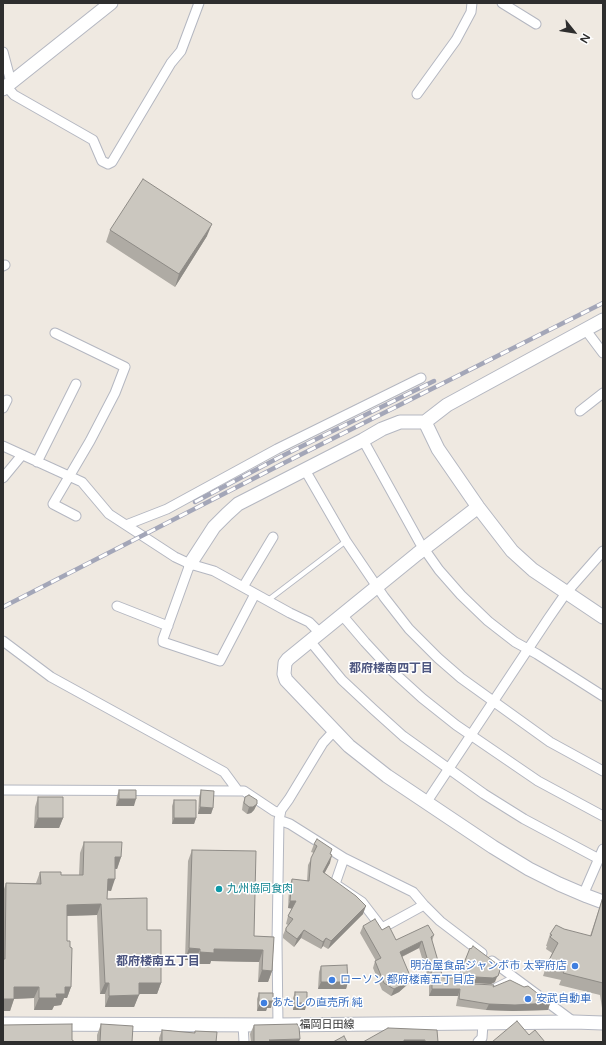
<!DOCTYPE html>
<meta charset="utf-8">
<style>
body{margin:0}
#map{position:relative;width:606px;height:1045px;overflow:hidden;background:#efe9e1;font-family:"Varela Round",sans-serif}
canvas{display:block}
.frame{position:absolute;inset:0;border:4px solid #2e2e2e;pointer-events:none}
.north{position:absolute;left:554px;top:12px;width:40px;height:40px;-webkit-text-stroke:3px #fff;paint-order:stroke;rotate:120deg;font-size:11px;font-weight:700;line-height:16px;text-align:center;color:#2e2e2e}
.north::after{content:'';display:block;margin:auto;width:14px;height:18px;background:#2e2e2e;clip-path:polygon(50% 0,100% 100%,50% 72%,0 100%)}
</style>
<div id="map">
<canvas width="606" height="1045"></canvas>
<div class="frame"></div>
<div class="north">N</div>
</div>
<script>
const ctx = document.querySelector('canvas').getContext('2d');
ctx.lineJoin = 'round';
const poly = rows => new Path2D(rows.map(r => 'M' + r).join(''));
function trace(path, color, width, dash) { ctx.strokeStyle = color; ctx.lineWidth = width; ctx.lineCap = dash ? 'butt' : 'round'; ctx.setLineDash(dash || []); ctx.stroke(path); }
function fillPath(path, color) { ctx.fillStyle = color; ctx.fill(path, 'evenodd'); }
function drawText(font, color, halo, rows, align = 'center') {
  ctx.font = font + ' "Varela Round","Noto Sans JP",sans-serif'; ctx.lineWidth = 3; ctx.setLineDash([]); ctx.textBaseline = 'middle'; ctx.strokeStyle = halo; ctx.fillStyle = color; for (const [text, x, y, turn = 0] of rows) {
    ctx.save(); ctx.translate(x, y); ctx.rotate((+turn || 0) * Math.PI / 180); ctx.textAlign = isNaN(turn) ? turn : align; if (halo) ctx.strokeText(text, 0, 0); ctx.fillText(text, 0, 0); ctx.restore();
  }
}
const lane = poly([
 [267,601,346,541],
 [493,987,513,977]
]);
const street = poly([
 [502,3,536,24],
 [3,52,11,82],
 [6,86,14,95,93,140,102,161,108,164,112,162,171,63,181,51,199,3],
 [417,94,456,40,471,12,472,3],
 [3,266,5,265],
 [585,329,603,353],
 [55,333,125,367,115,393,90,441,53,504,76,516],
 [3,408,7,400],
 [580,411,603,393],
 [363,440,420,543,439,570,461,595,488,621,515,642,537,654,603,696],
 [3,446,82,482,109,514,175,557,190,564,214,571,290,613,309,622,320,633],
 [37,462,76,384],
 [305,470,346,541,384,597,409,629,438,658,461,678,550,742,603,771],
 [3,478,22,455],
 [126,525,167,509,277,449,421,378],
 [190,564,163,639,163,642,220,661,255,594],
 [243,587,273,537],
 [117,606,168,626],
 [342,615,365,642,389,668,422,698,456,725,538,781,603,816],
 [3,641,51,677,224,772,238,791],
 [310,641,342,680,373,709,403,736,484,794,524,819,599,859],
 [3,790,244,791,274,811,280,813],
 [426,803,548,619,566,593,603,551],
 [279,820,290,824,344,858,413,892,424,905,440,921,482,953],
 [344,858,335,884,362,902,382,928,424,905],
 [583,895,603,849],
 [492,961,574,1022],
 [243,1025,244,1042],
 [278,1025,277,943,279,820,281,810,289,799,323,743,334,731],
 [478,1042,482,1038,483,1024]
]);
const secondary = poly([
 [3,89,111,3],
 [425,422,438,449,478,507,512,551,533,570,603,617],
 [478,507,417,554,288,659,285,663,284,674,286,680,349,746,387,776,493,847,529,869,559,884,587,896,603,902],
 [190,564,214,527,227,514,238,504,363,440,382,429,400,422,425,422,447,405,603,320],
 [3,1024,278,1025,574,1022,603,1023]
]);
const rail = poly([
 [195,502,278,458,434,381],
 [3,607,282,464,603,303]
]);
const wall = poly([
 [110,230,207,236,175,287,106,242],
 [119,790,134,806,116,806,117,796],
 [201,790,213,808,211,814,198,814,199,797],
 [38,797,63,818,59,828,34,828,35,807],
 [245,797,257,804,254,810,251,813,247,814,242,810,243,803],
 [174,800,196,818,194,824,172,824,172,806],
 [84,842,121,857,117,869,115,869,111,891,107,890,107,899,147,930,161,983,157,994,139,994,134,1007,105,1007,105,994,100,994,97,915,67,916,67,941,71,987,67,998,64,998,61,1005,54,1006,52,1010,34,1010,34,998,14,999,10,1011,3,1011,3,892,6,883,36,883,40,872,61,875,79,875,80,853],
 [314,844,330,854,330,863,324,873,363,914,328,949,323,946,321,949,301,938,294,947,283,938,283,935,286,928,288,925,286,924,288,916,292,908,288,908,289,887,292,879,307,881,308,865,314,853,311,852],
 [192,850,254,936,274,937,272,971,268,982,258,982,259,962,211,961,210,964,196,964,196,960,185,960,188,861],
 [602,900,603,901,603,1007,602,1008,600,995,559,985,561,980,543,976,547,964,552,953,546,949,547,946,546,946,550,934,590,936],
 [363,926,382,930,396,940,434,935,432,941,443,978,493,987,550,1003,548,1010,513,1011,486,1010,456,1006,458,996,429,996,429,981,419,948,402,957,411,978,408,984,399,992,391,996,382,990,373,968,375,961,376,961,360,933],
 [470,948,495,982,491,984,474,983,458,979],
 [321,966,348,982,346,989,318,989,319,972],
 [295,992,305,1010,293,1010,293,998],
 [259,993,271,1008,267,1008,266,1011,257,1011,257,999],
 [101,1024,132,1042,97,1042,97,1035],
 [254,1025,299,1042,251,1042,250,1034],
 [162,1030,194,1033,195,1031,216,1042,159,1042,159,1038]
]);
const shadedWall = poly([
 [212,224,207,236,175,287,179,274],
 [119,799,136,799,134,806,116,806],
 [257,804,254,810,251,813,247,814,249,807],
 [200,807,213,808,211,814,198,814],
 [38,818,63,818,59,828,34,828],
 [174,818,196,818,194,824,172,824],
 [332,855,330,863,321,880,323,872],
 [115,857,121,857,117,869,111,868],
 [108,879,115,879,111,891,103,890],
 [290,901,296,901,293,909,288,908],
 [101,904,97,915,63,916,67,905],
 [366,906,363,914,328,949,331,941],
 [304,930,301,938,294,947,297,939],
 [326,938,323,946,321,949,323,942],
 [422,941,419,948,397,959,400,952],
 [189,948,200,949,196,960,185,960],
 [214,949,263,950,259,962,211,961,210,964,196,964,200,952],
 [501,967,495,982,491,984,474,983,476,977],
 [262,970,272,971,268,982,258,982],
 [411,978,408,984,399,992,391,996,394,989],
 [321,982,348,982,346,989,318,989],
 [105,983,109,983,105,994,100,994],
 [139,983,161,983,157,994,135,994],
 [14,987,39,987,34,998,10,999],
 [65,987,71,987,67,998,64,998,61,1005,54,1006,52,1010,34,1010,39,998,56,994],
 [432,989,460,989,458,996,429,996],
 [139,995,134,1007,105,1007,109,996],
 [3,999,14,999,10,1011,3,1011],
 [268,1001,273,1001,271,1008,267,1008,266,1011,257,1011,259,1005],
 [295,1003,307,1003,305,1010,293,1010],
 [550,1003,548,1010,513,1011,486,1010,489,1004],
 [300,1039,299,1042,268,1042,269,1040],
 [404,1040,425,1040,424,1042,403,1042]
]);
const building = poly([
 [143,179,212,224,179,274,110,230,143,179],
 [119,790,136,790,136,799,119,799,119,790],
 [201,790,214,791,213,808,200,807,201,790],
 [249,795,257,800,257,804,253,807,249,807,244,803,245,797,249,795],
 [38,797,63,797,63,818,38,818,38,797],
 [174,800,196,800,196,818,174,818,174,800],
 [317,839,332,849,330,854,332,855,323,872,356,896,366,906,331,941,326,938,323,942,304,930,297,939,286,931,286,928,293,919,288,916,296,901,290,901,292,879,309,881,311,858,317,846,314,844,317,839],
 [84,842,122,842,121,857,115,857,115,879,108,879,107,899,147,898,147,930,161,930,161,983,139,983,139,995,109,996,109,983,105,983,101,904,67,905,67,941,70,941,70,947,72,948,71,987,65,987,65,994,56,994,57,998,39,998,39,987,14,987,14,999,3,999,3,959,5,959,6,883,41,884,40,872,61,872,61,875,83,875,84,842],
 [192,850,256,851,254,936,274,937,272,971,262,970,263,950,214,949,214,953,200,952,200,949,189,948,192,850],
 [602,900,603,901,603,983,563,973,566,969,547,964,558,943,550,937,552,935,550,934,556,925,564,929,591,936,602,900],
 [375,919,382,930,389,926,396,940,428,925,434,935,431,937,443,978,455,978,475,984,494,985,493,987,510,980,524,987,528,986,550,1003,515,1005,489,1004,459,999,460,989,432,989,432,975,422,941,400,952,411,978,402,985,394,989,384,983,375,961,381,958,363,926,375,919],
 [473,946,501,967,498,976,493,978,476,977,460,973,470,948,471,949,473,946],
 [347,965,348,982,321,982,321,966,347,965],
 [295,992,307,992,307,1003,295,1003,295,992],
 [259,993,273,993,273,1001,268,1001,268,1004,259,1005,259,993],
 [517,1021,529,1035,535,1030,545,1042,492,1042,517,1021],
 [72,1024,72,1040,75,1042,3,1042,3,1025,72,1024],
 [101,1024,133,1026,132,1042,100,1042,101,1024],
 [297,1024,299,1027,300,1039,269,1040,272,1042,254,1042,254,1025,297,1024],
 [388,1028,437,1030,438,1042,425,1042,425,1040,404,1040,404,1042,363,1042,388,1028],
 [162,1030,195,1033,195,1031,217,1032,216,1042,162,1042,162,1030],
 [344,1036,347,1042,333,1042,344,1036]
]);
const markers = [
 [219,889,4,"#0f9aa8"],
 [575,966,4,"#3f7fe0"],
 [332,980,4,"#3f7fe0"],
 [528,999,4,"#3f7fe0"],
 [264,1003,4,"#3f7fe0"]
];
const cultureNames = [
 ["九州協同食肉",227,889]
];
const shopNames = [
 ["明治屋食品ジャンボ市 太宰府店",567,966,"right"],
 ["ローソン 都府楼南五丁目店",340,980],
 ["安武自動車",536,999],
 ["あたしの直売所 純",272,1003]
];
const streetNames = [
 ["福岡日田線",327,1025]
];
const neighbourhoodNames = [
 ["都府楼南四丁目",391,669],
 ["都府楼南五丁目",158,962]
];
trace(lane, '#b4b7c1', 6);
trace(street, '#b4b7c1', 11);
trace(secondary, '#b4b7c1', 15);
trace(lane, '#fff', 4.5);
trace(street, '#fff', 9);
trace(secondary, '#fff', 13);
trace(rail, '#a3a6b8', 4.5);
trace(rail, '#fff', 3, [9]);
fillPath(wall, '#afaba4');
fillPath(shadedWall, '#8e8b86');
fillPath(building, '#cbc7bf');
trace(building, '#8e8b86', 1);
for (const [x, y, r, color] of markers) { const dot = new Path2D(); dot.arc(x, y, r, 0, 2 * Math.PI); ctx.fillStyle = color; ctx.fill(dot); trace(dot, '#fff', 1.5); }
drawText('11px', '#0d838f', '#fff', cultureNames, 'left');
drawText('11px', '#366cbe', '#fff', shopNames, 'left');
drawText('11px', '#2e2e2e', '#fff', streetNames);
drawText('bold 12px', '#4d5680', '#fff', neighbourhoodNames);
</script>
